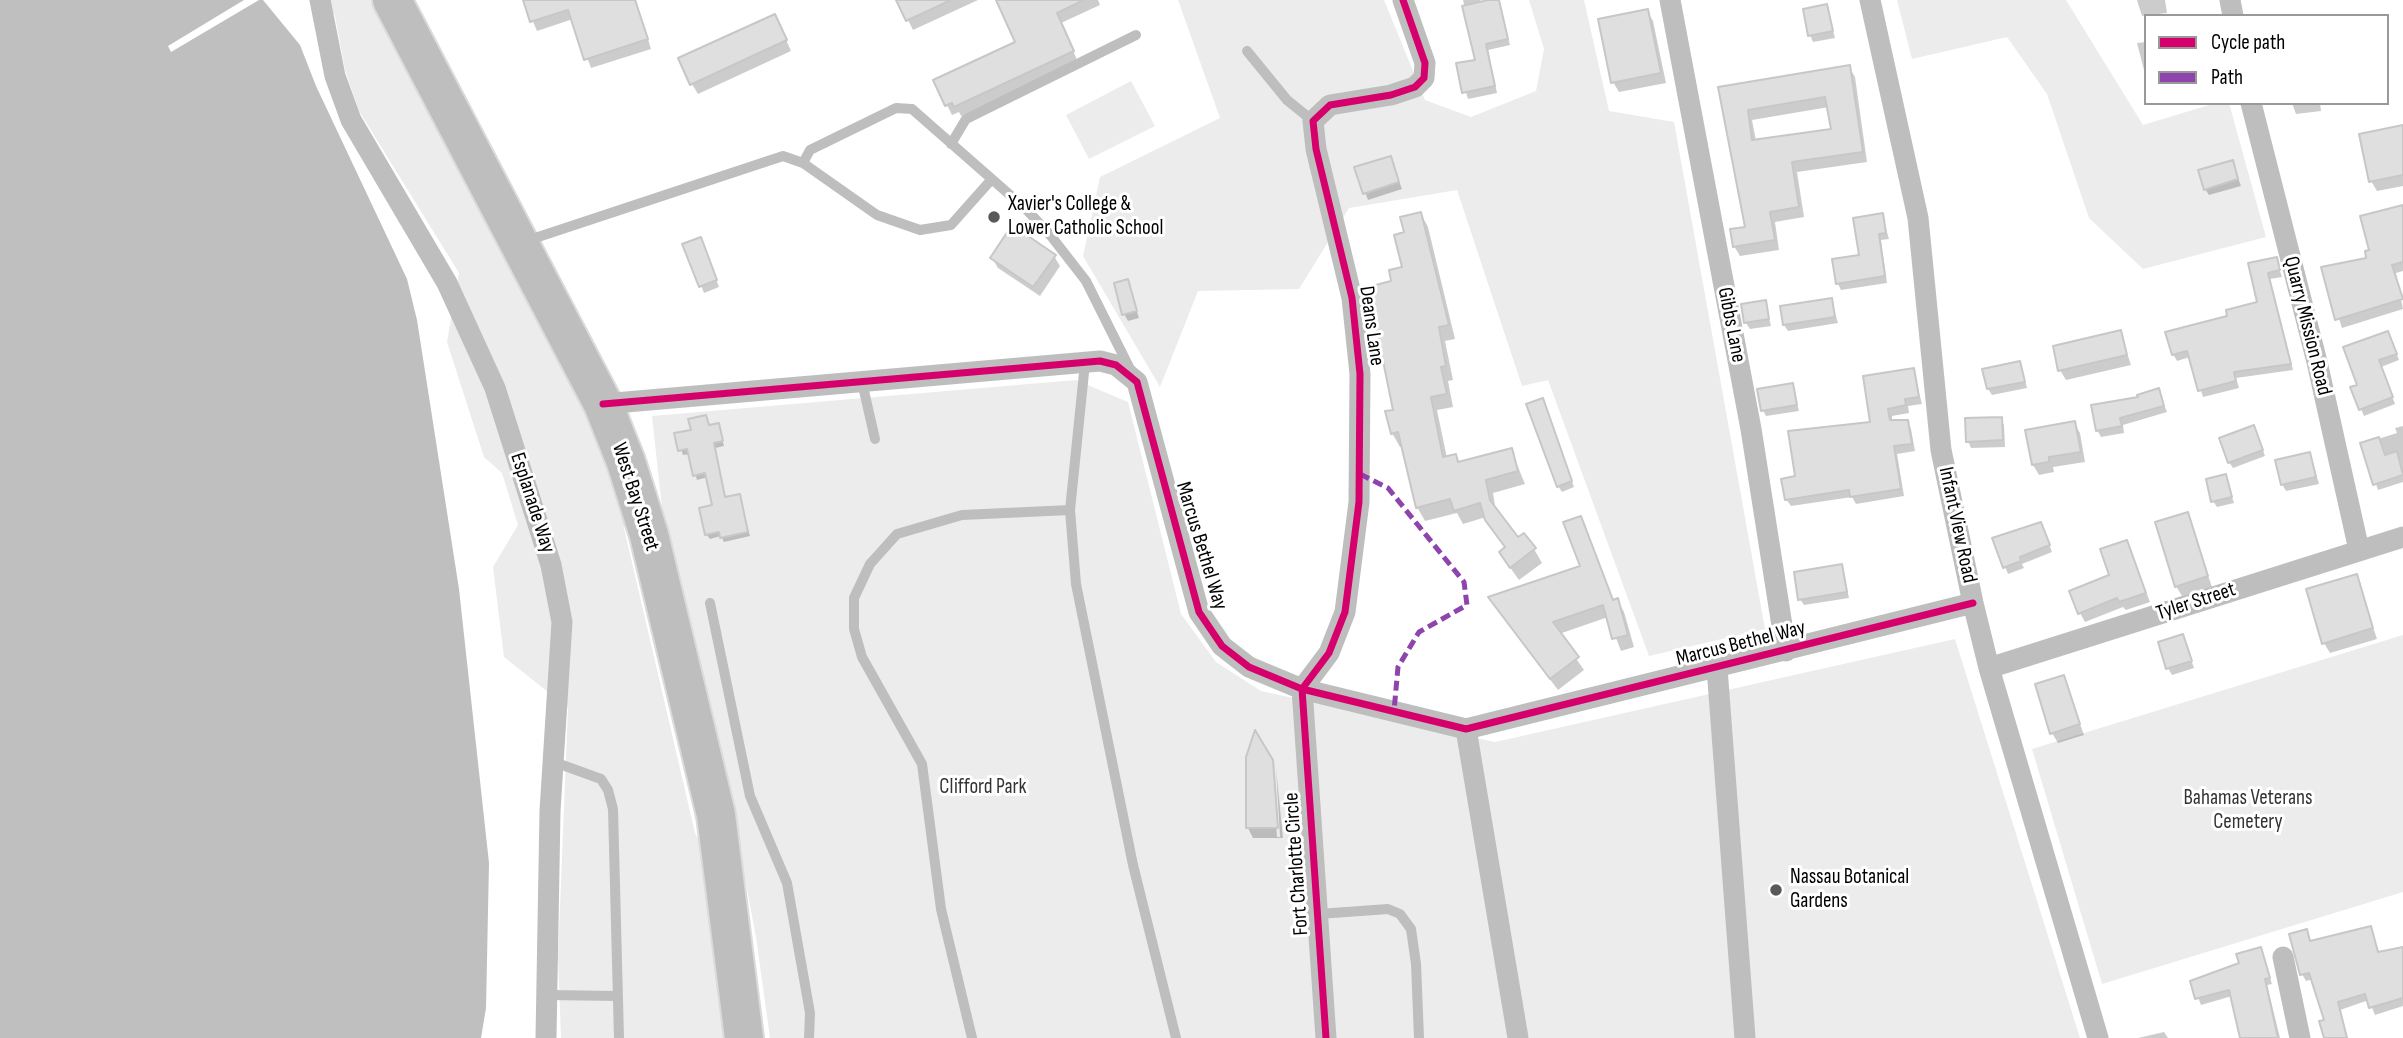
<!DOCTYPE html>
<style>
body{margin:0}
#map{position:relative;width:2403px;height:1038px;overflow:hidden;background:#fff;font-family:"Sofia Sans Condensed",sans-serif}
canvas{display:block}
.legend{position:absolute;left:2144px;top:14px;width:245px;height:91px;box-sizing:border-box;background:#fff;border:2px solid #999;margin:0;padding:9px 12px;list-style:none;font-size:21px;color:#000}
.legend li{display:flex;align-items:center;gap:14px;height:35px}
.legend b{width:35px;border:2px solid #999}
</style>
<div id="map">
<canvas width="2403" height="1038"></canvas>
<ul class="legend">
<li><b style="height:9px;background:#d6006c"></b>Cycle path</li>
<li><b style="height:9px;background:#8e44ad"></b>Path</li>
</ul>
</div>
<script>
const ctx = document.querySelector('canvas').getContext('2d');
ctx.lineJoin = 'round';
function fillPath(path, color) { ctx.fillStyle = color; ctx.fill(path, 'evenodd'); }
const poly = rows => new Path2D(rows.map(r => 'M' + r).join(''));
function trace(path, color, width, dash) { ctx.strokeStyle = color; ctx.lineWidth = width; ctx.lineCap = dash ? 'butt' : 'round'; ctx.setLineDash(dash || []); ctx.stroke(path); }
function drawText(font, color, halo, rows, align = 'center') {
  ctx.font = font + ' "Sofia Sans Condensed",sans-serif'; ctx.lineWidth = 6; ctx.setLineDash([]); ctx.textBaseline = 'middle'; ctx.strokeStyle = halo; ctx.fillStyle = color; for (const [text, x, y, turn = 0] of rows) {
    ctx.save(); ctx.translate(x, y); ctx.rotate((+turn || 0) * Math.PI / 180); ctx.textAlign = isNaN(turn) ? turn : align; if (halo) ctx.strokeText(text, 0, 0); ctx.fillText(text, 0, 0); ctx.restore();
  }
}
const green = poly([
 [325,0,379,0,551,332,629,507,624,528,695,833,703,848,734,1038,561,1038,558,957,568,708,504,657,493,567,518,525,502,473,484,457,447,342,459,273,359,111,345,70,335,16],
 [1178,0,1384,0,1425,100,1471,117,1536,91,1544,49,1529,0,1584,0,1609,111,1674,122,1765,629,1649,656,1548,380,1522,386,1457,190,1349,208,1299,289,1198,291,1160,387,1083,256,1100,177,1220,118],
 [1897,0,2066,0,2143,125,2216,103,2229,103,2266,237,2143,269,2089,218,2047,94,2007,37,1912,59],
 [1131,81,1155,126,1089,159,1066,115],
 [1076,380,1128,402,1181,614,1216,662,1261,691,1495,742,1955,639,2080,1038,770,1038,756,937,732,810,664,526,652,416],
 [2403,635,2403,892,2102,984,2032,749]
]);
const water = poly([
 [0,0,263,0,300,45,316,86,407,279,417,320,459,589,489,863,486,1008,481,1038,0,1038]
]);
const pier = poly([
 [244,0,259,0,171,52,168,46]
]);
const shadow = poly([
 [524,0,636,0,651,49,591,68,573,19,537,31],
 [898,0,978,0,913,30],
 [998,0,1098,0,1100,5,1061,23,1078,62,961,116,959,112,952,115,935,81,1017,43],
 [1463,0,1480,0,1482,3,1498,0,1510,45,1488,50,1497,93,1468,99,1458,65,1477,61],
 [2137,0,2165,0,2167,13,2142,16],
 [1826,5,1835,38,1813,42,1810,35],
 [1647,11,1653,21,1666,83,1619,92,1613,82],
 [780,26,791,51,698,94,692,84],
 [2146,42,2146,78,2137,43],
 [1849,67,1855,77,1867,162,1797,172,1804,217,1775,222,1779,250,1740,256,1734,246,1747,228,1720,89],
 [1829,107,1833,130,1756,141,1752,120],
 [2292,103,2320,103,2321,111,2296,114],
 [2403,126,2403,186,2377,191,2371,181],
 [1390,158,1402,189,1368,200,1356,168],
 [2232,162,2241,186,2209,195,2205,189],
 [2403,207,2403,271,2396,273,2403,309,2342,328,2323,269,2368,260,2371,251],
 [1421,214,1428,227,1455,339,1445,341,1453,380,1448,381,1453,407,1437,410,1447,458,1455,456,1459,463,1511,450,1525,484,1493,493,1496,511,1518,540,1534,549,1542,563,1519,580,1509,566,1506,549,1486,517,1463,524,1457,513,1425,521,1417,507,1403,446,1400,447,1392,433,1394,282,1404,268,1406,234],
 [1882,215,1889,239,1881,240,1887,283,1841,290,1838,284,1861,257],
 [685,245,703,246,719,287,704,293],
 [1054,256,1060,266,1040,296,998,268,992,258],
 [2276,259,2282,277,2270,279,2293,370,2236,378,2239,388,2203,397,2190,357,2177,361,2173,354,2230,317,2259,304,2250,264],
 [1127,281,1139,318,1128,321,1124,314],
 [1831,300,1838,323,1788,331,1784,325],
 [1765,302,1771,326,1750,329,1746,323],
 [2120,332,2131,365,2066,380,2060,370],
 [2391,339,2399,360,2381,367,2395,404,2364,416,2361,409,2359,386],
 [2020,363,2027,388,1992,395,1988,389],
 [1913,370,1922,404,1908,406,1909,413,1892,416,1892,422,1907,421,1911,429,1915,451,1897,454,1904,496,1856,504,1852,497,1791,506,1786,499,1797,478,1872,423],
 [1792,385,1799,411,1766,416,1763,410],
 [2158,390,2167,412,2123,425,2124,433,2101,437,2097,430,2140,399],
 [1546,406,1574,487,1562,492,1558,486],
 [2001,419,2004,425,2005,447,1971,448,1968,441],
 [2074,423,2080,433,2085,462,2053,467,2054,472,2039,475,2033,465],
 [718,425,724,446,715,448,726,499,739,496,750,536,724,542,721,536,710,539,707,535,714,506,708,477,697,480,690,454,683,455,677,435],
 [2403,426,2403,482,2378,490,2362,444,2397,433,2395,428],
 [2257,433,2265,456,2233,468,2229,462],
 [2310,454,2319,484,2286,491,2282,484],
 [2225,476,2234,503,2217,507,2213,501],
 [2187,514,2212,587,2182,596,2176,586],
 [1580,518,1614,601,1617,600,1624,612,1634,647,1621,651,1608,617,1559,634,1584,670,1558,690,1498,610,1582,567],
 [2044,531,2052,552,2022,564,2024,568,2008,574,1994,539],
 [2127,542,2150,602,2126,610,2123,607,2085,622,2080,613,2111,576],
 [1842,566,1849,598,1804,605,1800,599],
 [2356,576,2377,639,2330,653,2324,643],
 [2183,636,2194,668,2172,675,2168,668],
 [2063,677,2084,735,2058,743,2052,733],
 [1272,761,1277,837,1280,837,1276,768,1283,838,1253,838,1248,828],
 [2370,928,2379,954,2403,949,2403,1006,2375,1015,2369,1000,2340,1010,2348,1038,2326,1038,2327,1021,2313,979,2306,981,2302,974,2306,931,2311,942],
 [2260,949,2272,984,2267,985,2280,1038,2242,1038,2232,996,2201,1005,2192,982,2241,964],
 [2164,1032,2168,1038,2138,1038]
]);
const building = poly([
 [523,0,635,0,648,39,584,60,568,10,530,22,523,0],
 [896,0,951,0,906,21,896,0],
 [996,0,1084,0,1057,13,1074,51,954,107,952,103,945,106,933,80,1015,42,996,0],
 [1488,0,1499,0,1508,39,1486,44,1495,86,1462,93,1456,63,1475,60,1462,6,1488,0],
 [1827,4,1833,31,1808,36,1803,9,1827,4],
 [1648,9,1661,73,1611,83,1598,19,1648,9],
 [775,14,787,40,690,85,678,58,775,14],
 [1850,65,1863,152,1792,162,1799,207,1770,212,1775,240,1733,247,1730,229,1745,227,1718,87,1850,65],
 [1825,97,1831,129,1752,140,1748,110,1825,97],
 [2403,125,2403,175,2369,182,2359,134,2403,125],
 [1391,156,1399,182,1363,194,1354,167,1391,156],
 [2233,160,2238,179,2204,190,2198,170,2233,160],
 [2403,205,2403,262,2392,265,2403,299,2335,320,2321,267,2366,258,2365,251,2369,250,2360,216,2403,205],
 [1421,212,1449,325,1439,327,1446,366,1441,367,1447,394,1431,397,1443,457,1456,454,1458,462,1512,448,1518,471,1486,480,1490,500,1518,537,1524,533,1536,548,1510,568,1499,552,1505,547,1485,520,1480,503,1454,511,1450,499,1416,508,1398,432,1391,434,1385,411,1393,410,1368,287,1391,281,1389,270,1402,267,1394,235,1404,232,1400,217,1421,212],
 [1883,213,1886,233,1879,234,1885,276,1836,284,1832,259,1859,255,1853,218,1883,213],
 [1012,225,1056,255,1033,287,990,258,1012,225],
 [701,237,717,280,699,287,682,244,701,237],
 [2277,257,2280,270,2268,273,2291,364,2234,372,2236,381,2198,391,2187,351,2172,355,2165,332,2227,316,2226,310,2257,302,2248,263,2277,257],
 [1128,279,1137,311,1122,315,1114,283,1128,279],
 [1832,298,1835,317,1783,325,1780,306,1832,298],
 [1766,300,1769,319,1744,323,1741,304,1766,300],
 [2121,330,2127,355,2058,371,2053,346,2121,330],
 [2388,331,2397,354,2379,360,2393,397,2359,410,2350,387,2357,385,2343,347,2388,331],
 [2020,361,2025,382,1987,389,1982,369,2020,361],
 [1914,368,1919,397,1905,399,1906,405,1888,409,1890,420,1908,420,1912,444,1894,446,1901,489,1850,497,1849,490,1785,500,1781,479,1795,476,1788,431,1870,422,1863,376,1914,368],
 [1793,383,1797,405,1761,411,1757,389,1793,383],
 [2159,388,2164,406,2120,418,2122,426,2096,431,2091,405,2138,397,2137,395,2159,388],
 [1543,398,1572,481,1557,487,1526,404,1543,398],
 [706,415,709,425,719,423,723,441,714,443,725,497,740,494,748,532,720,538,719,532,705,535,699,508,712,505,705,473,693,476,687,449,678,451,674,433,691,430,688,419,706,415],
 [2002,417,2003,440,1966,442,1965,418,2002,417],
 [2075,421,2081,452,2049,457,2049,462,2032,465,2025,430,2075,421],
 [2254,425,2263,450,2228,463,2219,438,2254,425],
 [2379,437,2385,455,2397,451,2403,475,2373,485,2360,443,2379,437],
 [2310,452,2316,477,2281,485,2275,460,2310,452],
 [2226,474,2232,497,2211,502,2206,479,2226,474],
 [2188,512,2208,576,2175,587,2155,522,2188,512],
 [1581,516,1613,600,1618,598,1628,635,1612,639,1603,605,1553,622,1579,657,1550,679,1488,597,1580,566,1563,522,1581,516],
 [2041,522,2050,545,2020,557,2021,561,2003,568,1992,538,2041,522],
 [2127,540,2146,593,2119,602,2117,598,2078,614,2069,591,2109,575,2100,549,2127,540],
 [1842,564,1847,592,1798,600,1794,572,1842,564],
 [2357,574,2373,628,2322,644,2306,589,2357,574],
 [2183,634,2192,661,2166,669,2158,642,2183,634],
 [2064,675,2080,724,2050,734,2035,684,2064,675],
 [1255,730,1273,760,1278,828,1246,828,1246,757,1255,730],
 [2371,926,2378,952,2403,947,2403,998,2369,1008,2365,994,2338,1002,2347,1038,2324,1038,2319,1021,2324,1020,2309,973,2300,975,2289,934,2307,929,2310,941,2371,926],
 [2261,947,2270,978,2265,979,2278,1038,2240,1038,2229,990,2195,999,2190,981,2239,963,2236,954,2261,947]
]);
const lane = poly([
 [1247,51,1287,100,1313,121],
 [951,144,966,119,1136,35],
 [803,163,810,150,896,108,912,109,1026,209,1051,236,1086,281,1131,371],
 [526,241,783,156,803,163,877,215,920,230,951,225,991,180],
 [1085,363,1070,510,1076,584,1133,865,1176,1038],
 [862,382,875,439],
 [710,603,750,796,787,883,810,1013,809,1038],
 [554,762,601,779,608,790,613,809,619,1038],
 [1319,914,1388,909,1400,914,1411,929,1416,964,1419,1038],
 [546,995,618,996],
 [972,1038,941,909,922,764,862,657,854,629,854,598,870,564,897,534,962,515,1070,510]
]);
const street = poly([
 [320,0,335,76,351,120,447,283,495,388,551,565,562,622,550,811,546,1038],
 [1670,0,1751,429,1786,651],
 [1870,0,1918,218,1941,450,1973,603,1989,668,2098,1038],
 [2230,0,2233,16],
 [2251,103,2317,362,2359,550],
 [603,404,1100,361,1116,365,1137,382,1199,612,1222,646,1249,667,1302,689,1466,729,1973,603],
 [1717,668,1745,1038],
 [1989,668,2403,537],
 [1466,729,1518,1038],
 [2283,957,2300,1038],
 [1326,1038,1302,689,1329,653,1345,612,1359,502,1360,374,1352,298,1316,149,1313,121,1330,105,1391,95,1415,87,1424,78,1425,63,1403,0]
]);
const highway = poly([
 [392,0,603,404,626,462,649,535,716,815,744,1038]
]);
const quiet = poly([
 [1360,474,1388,488,1464,582,1467,605,1419,632,1398,667,1394,711]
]);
const cycleway = poly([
 [603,404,1100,361,1116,365,1137,382,1199,612,1222,646,1249,667,1302,689,1466,729,1973,603],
 [1326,1038,1302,689,1329,653,1345,612,1359,502,1360,374,1352,298,1316,149,1313,121,1330,105,1391,95,1415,87,1424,78,1425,63,1403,0]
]);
const markers = [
 [994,217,7,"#595959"],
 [1776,890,7,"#595959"]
];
const poiNames = [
 ["Xavier's College &",1008,205],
 ["Lower Catholic School",1008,229],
 ["Nassau Botanical",1790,878],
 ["Gardens",1790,902]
];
const streetNames = [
 ["Gibbs Lane",1731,325,79],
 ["Deans Lane",1371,326,82],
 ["Quarry Mission Road",2307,326,76],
 ["West Bay Street",635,497,72],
 ["Esplanade Way",532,503,72],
 ["Infant View Road",1957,525,78],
 ["Marcus Bethel Way",1201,546,73],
 ["Tyler Street",2196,602,-18],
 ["Marcus Bethel Way",1741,644,-14],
 ["Fort Charlotte Circle",1297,864,-94]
];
const parkNames = [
 ["Clifford Park",983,788],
 ["Bahamas Veterans",2248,799],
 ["Cemetery",2248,823]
];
fillPath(green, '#ececec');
fillPath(water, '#bfbfbf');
fillPath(pier, '#fff');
fillPath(shadow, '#0003');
fillPath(building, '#dfdfdf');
trace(building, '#c7c7c7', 2);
trace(highway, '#dbdbdb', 42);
trace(lane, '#bebebe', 10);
trace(street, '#bebebe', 21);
trace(highway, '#bebebe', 38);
trace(quiet, '#8e44ad', 5, [10, 5]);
trace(cycleway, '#d6006c', 7);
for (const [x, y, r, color] of markers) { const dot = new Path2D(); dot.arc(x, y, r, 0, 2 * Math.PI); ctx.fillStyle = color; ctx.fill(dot); trace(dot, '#fff', 2.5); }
drawText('21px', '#000', '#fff', poiNames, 'left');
drawText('21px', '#000', '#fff', streetNames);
drawText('21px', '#333', '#fff', parkNames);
</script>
